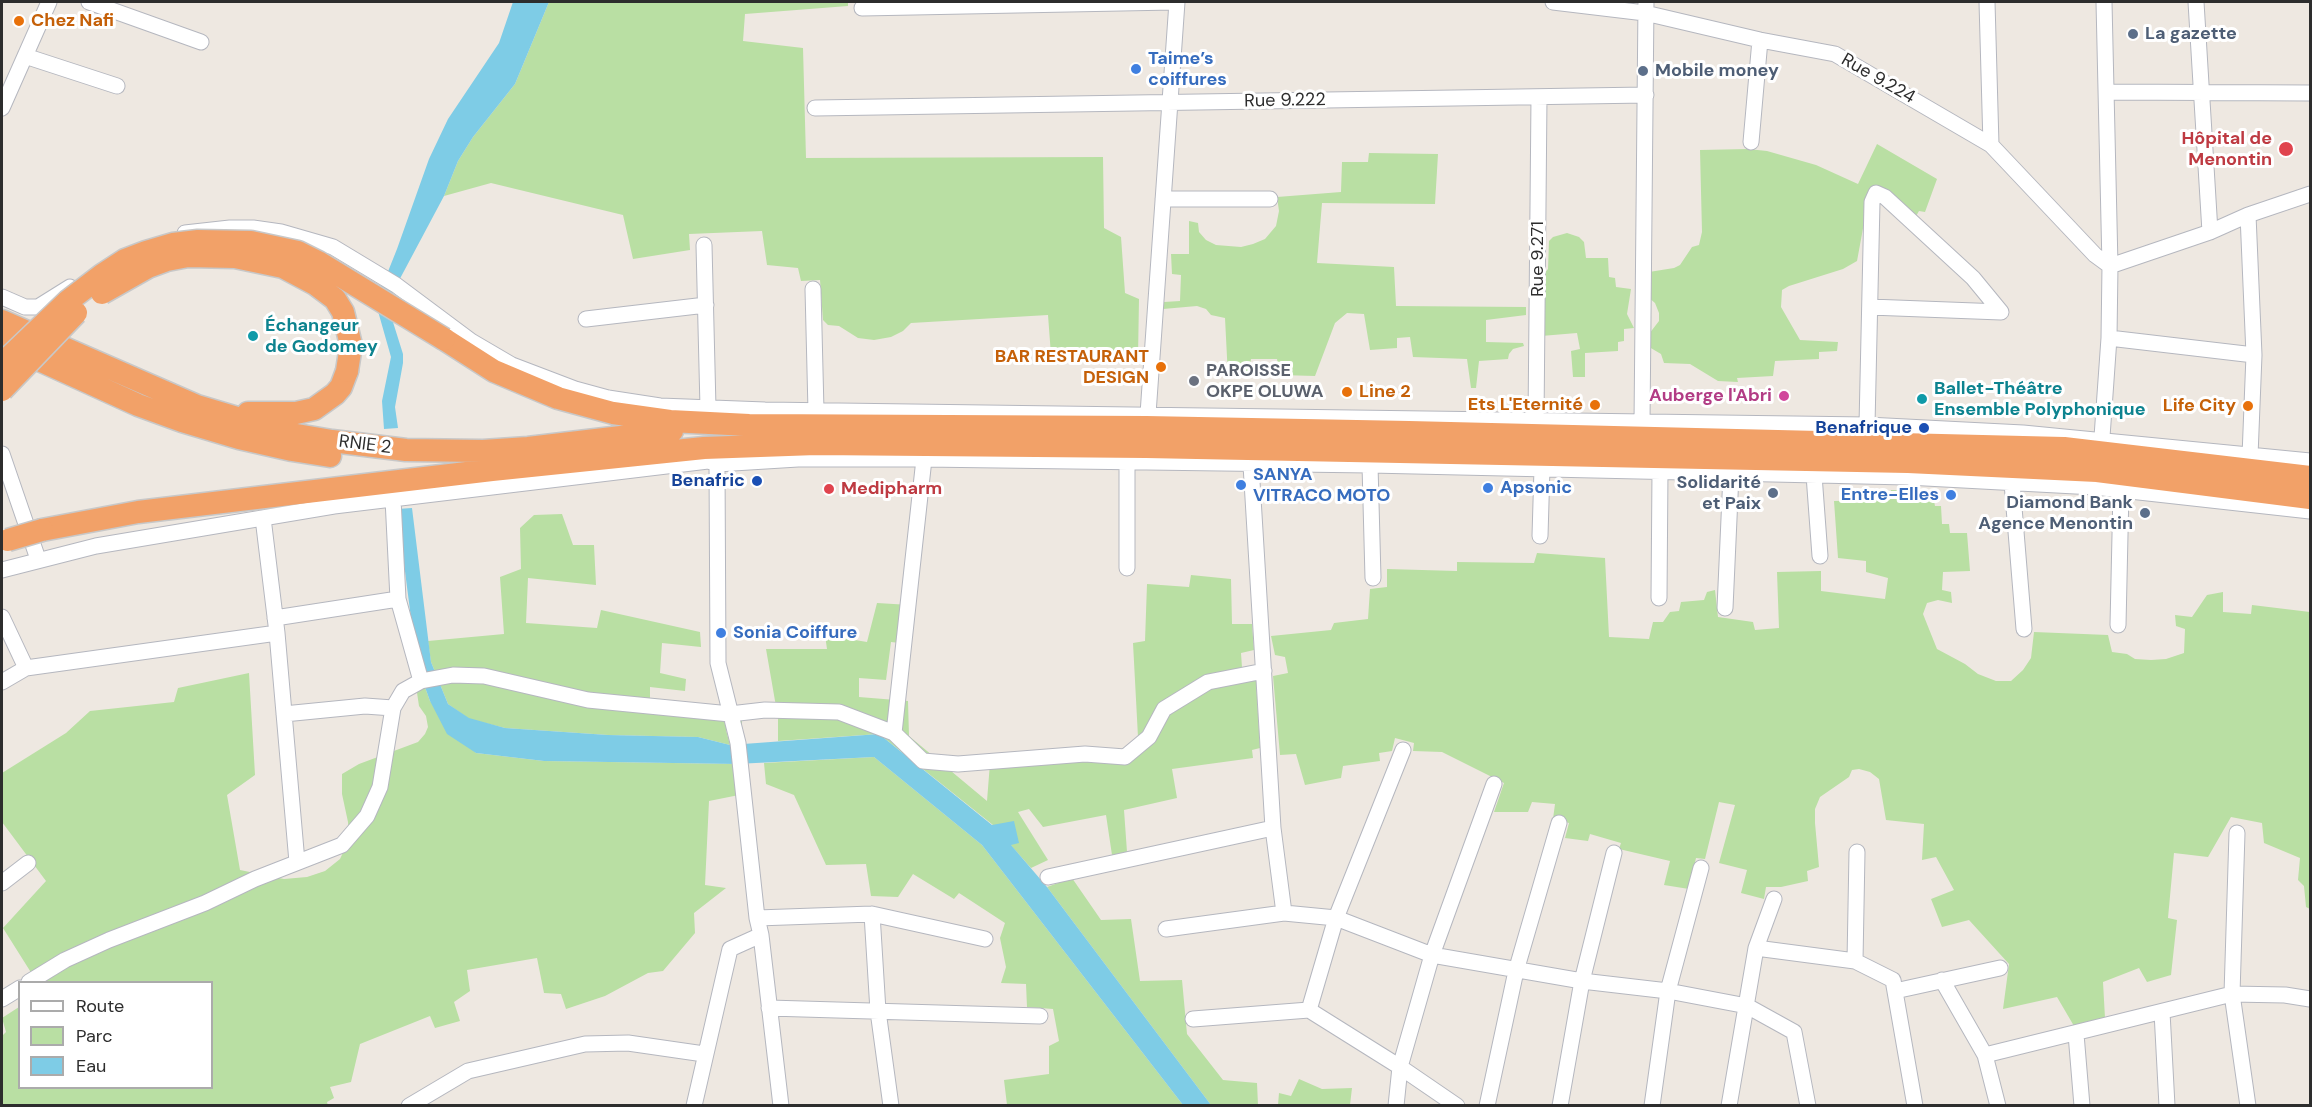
<!DOCTYPE html>
<meta charset="utf-8">
<style>
body{margin:0}
#map{position:relative;width:2312px;height:1107px;overflow:hidden;background:#eee8e1;font-family:"DM Sans",sans-serif}
canvas{display:block}
.frame{position:absolute;inset:0;border:3px solid #2d2d2d;pointer-events:none}
.legend{position:absolute;left:18px;top:981px;width:195px;height:108px;box-sizing:border-box;background:#fff;border:2px solid #ababab;margin:0;padding:8px 10px;list-style:none;font-size:18px;color:#2d2d2d}
.legend li{display:flex;align-items:center;gap:12px;height:30px}
.legend b{width:30px;border:2px solid #ababab}
</style>
<div id="map">
<canvas width="2312" height="1107"></canvas>
<div class="frame"></div>
<ul class="legend">
<li><b style="height:8px;background:#fff"></b>Route</li>
<li><b style="height:16px;background:#b9dfa3"></b>Parc</li>
<li><b style="height:16px;background:#7ecce6"></b>Eau</li>
</ul>
</div>
<script>
const ctx = document.querySelector('canvas').getContext('2d');
ctx.lineJoin = 'round';
function fillPath(path, color) { ctx.fillStyle = color; ctx.fill(path, 'evenodd'); }
const poly = rows => new Path2D(rows.map(r => 'M' + r).join(''));
function trace(path, color, width, dash) { ctx.strokeStyle = color; ctx.lineWidth = width; ctx.lineCap = dash ? 'butt' : 'round'; ctx.setLineDash(dash || []); ctx.stroke(path); }
function drawText(font, color, halo, rows, align = 'center') {
  ctx.font = font + ' "DM Sans",sans-serif'; ctx.lineWidth = 6; ctx.setLineDash([]); ctx.textBaseline = 'middle'; ctx.strokeStyle = halo; ctx.fillStyle = color; for (const [text, x, y, turn = 0] of rows) {
    ctx.save(); ctx.translate(x, y); ctx.rotate((+turn || 0) * Math.PI / 180); ctx.textAlign = isNaN(turn) ? turn : align; if (halo) ctx.strokeText(text, 0, 0); ctx.fillText(text, 0, 0); ctx.restore();
  }
}
const green = poly([
 [549,2,848,2,848,6,745,14,743,41,803,48,806,158,1103,157,1104,228,1121,237,1125,293,1139,299,1138,357,1051,355,1048,315,911,323,903,331,891,337,874,340,858,338,839,326,828,325,823,320,820,280,801,281,798,268,767,265,762,231,689,234,690,250,633,259,623,215,491,183,444,196,458,161,473,137,515,84],
 [1877,144,1937,179,1925,212,1919,211,1915,218,1869,196,1857,261,1843,269,1789,286,1782,290,1781,307,1800,340,1838,342,1837,351,1819,352,1819,359,1775,361,1773,376,1737,378,1738,382,1718,381,1690,364,1664,363,1661,354,1649,347,1649,334,1659,321,1659,313,1655,303,1648,297,1649,272,1674,268,1680,265,1692,247,1699,245,1702,232,1700,150,1748,149,1767,151,1816,165,1858,184],
 [1369,153,1438,154,1435,204,1322,203,1317,263,1394,267,1396,306,1526,307,1526,315,1486,320,1486,342,1523,343,1524,346,1513,349,1509,354,1508,359,1479,361,1476,388,1471,388,1467,359,1413,357,1410,337,1397,338,1397,348,1370,350,1364,314,1347,313,1335,323,1315,376,1280,375,1277,359,1251,359,1248,378,1228,377,1225,318,1211,315,1206,309,1197,306,1163,309,1164,302,1180,301,1181,275,1172,274,1171,254,1189,254,1189,221,1198,223,1199,232,1206,240,1216,245,1241,247,1253,244,1265,239,1276,226,1279,211,1277,197,1341,192,1342,162,1368,162],
 [1567,233,1579,237,1584,242,1586,258,1608,258,1609,277,1615,278,1616,287,1631,289,1627,314,1634,328,1624,329,1624,341,1618,342,1618,351,1585,353,1585,377,1573,377,1571,351,1580,349,1577,333,1541,336,1542,276,1548,269,1549,241,1553,237],
 [1891,490,1932,491,1935,506,1941,506,1942,524,1949,524,1950,533,1967,533,1970,571,1943,572,1942,590,1951,592,1952,603,1938,600,1927,603,1923,614,1937,649,1965,664,1978,674,1996,681,2011,681,2023,670,2031,658,2034,632,2108,635,2112,652,2127,654,2135,659,2151,660,2166,659,2184,653,2185,629,2176,626,2175,615,2192,617,2207,595,2223,592,2223,612,2251,614,2252,605,2310,612,2310,609,2310,909,2306,907,2304,886,2298,880,2300,858,2264,843,2262,823,2231,817,2208,857,2174,853,2168,918,2177,920,2171,975,2147,982,2139,968,2103,982,2105,1018,2074,1026,2057,997,2003,1009,2009,964,1969,920,1942,927,1931,899,1954,890,1936,857,1922,860,1924,824,1886,820,1879,779,1870,772,1859,769,1852,770,1849,777,1820,797,1815,809,1815,823,1819,867,1807,871,1808,881,1781,887,1766,887,1764,899,1741,893,1747,870,1719,863,1735,805,1719,802,1705,859,1696,858,1689,889,1664,885,1670,861,1619,849,1621,843,1590,834,1588,841,1565,838,1569,823,1553,819,1555,804,1532,802,1528,812,1494,812,1504,783,1442,752,1413,751,1414,743,1395,738,1392,751,1379,753,1380,761,1343,766,1341,778,1305,785,1296,754,1280,755,1273,676,1288,673,1285,657,1275,655,1271,636,1331,630,1334,623,1368,619,1370,589,1387,587,1387,569,1457,571,1457,562,1534,563,1537,553,1605,558,1609,637,1649,639,1653,622,1663,622,1670,612,1679,611,1681,602,1704,600,1707,592,1715,590,1718,617,1753,622,1755,630,1779,628,1777,572,1821,571,1821,591,1885,599,1888,578,1866,572,1866,561,1838,558,1834,501,1890,500],
 [562,514,573,545,594,545,596,585,528,578,526,623,597,628,601,610,700,632,701,647,662,643,660,673,686,679,685,691,650,687,650,699,742,720,742,727,726,730,730,745,698,737,608,735,505,728,469,719,448,704,431,662,428,641,504,634,500,577,521,569,520,528,534,515],
 [1191,575,1231,579,1232,624,1252,624,1254,650,1241,653,1243,682,1256,680,1260,748,1252,750,1253,758,1172,769,1177,798,1124,810,1127,852,1112,855,1106,815,1043,827,1029,809,1018,812,1048,860,1031,868,993,825,879,734,778,741,778,718,766,649,827,649,825,635,867,642,877,603,910,605,909,644,891,642,886,680,859,678,859,697,908,701,909,736,987,801,990,763,1139,756,1133,643,1145,641,1147,584,1189,587],
 [417,665,430,701,476,753,544,761,736,764,744,794,709,801,705,885,726,888,694,913,695,933,663,971,648,973,605,996,566,1009,561,994,544,993,537,958,467,970,470,991,454,1002,460,1021,435,1028,430,1016,360,1044,351,1082,330,1087,334,1098,327,1102,328,1106,2,1105,2,1036,6,1032,2,1018,19,1007,20,1088,212,1088,212,982,37,982,3,928,46,881,2,822,2,773,66,733,90,711,174,702,178,688,249,673,255,775,227,795,240,870,284,879,307,877,325,871,340,859,349,840,348,822,342,794,342,774,359,764,418,742,425,734,428,727,426,716,419,706,413,666],
 [874,757,982,845,1183,1105,1007,1105,1004,1080,1049,1074,1049,1046,1059,1041,1053,1009,1027,1007,1026,984,1001,983,1006,967,1000,938,1005,923,959,893,954,899,913,874,898,897,871,896,866,864,826,865,794,795,766,784,764,763],
 [1072,878,1101,920,1131,919,1140,981,1182,980,1187,1034,1223,1080,1257,1083,1258,1105,1211,1105,1047,887],
 [1299,1079,1322,1089,1352,1088,1350,1105,1278,1105,1279,1093,1291,1096]
]);
const water = poly([
 [513,2,549,2,515,84,473,137,458,161,444,196,387,303,403,354,403,363,395,407,398,428,384,429,382,401,391,357,374,297,387,274,397,249,429,159,448,119,499,43],
 [412,508,431,662,448,704,469,718,505,728,608,735,698,737,730,745,879,734,992,825,1014,821,1019,843,1011,845,1047,887,1211,1105,1183,1105,982,845,874,757,736,764,544,761,476,753,447,734,430,701,417,665,397,509]
]);
const minor = poly([
 [89,2,201,42],
 [1553,2,1645,13,1760,40,1835,54,1991,145,2095,255,2110,266,2210,232,2248,215,2310,194],
 [1987,2,1991,145],
 [2196,2,2210,232],
 [862,8,1173,2],
 [25,56,117,86],
 [2107,92,2310,93],
 [2,108,49,2],
 [815,108,1646,95],
 [1751,142,1760,40],
 [1163,199,1270,199],
 [2248,215,2254,355,2250,456],
 [185,233,230,228,253,228,281,232,333,247,396,285,471,341,512,365,575,389,608,398,660,406,765,410,1867,425,2023,433,2310,461],
 [704,245,708,408],
 [813,289,816,411],
 [2,297,25,307,38,307,70,287],
 [1870,307,2001,312],
 [586,319,706,305],
 [2109,338,2254,355],
 [1148,414,1177,2],
 [1536,421,1539,97],
 [1642,423,1646,2],
 [1867,425,1872,202,1876,193,1885,197,1973,278,2001,312],
 [2101,451,2109,338,2110,266,2104,2],
 [2,454,38,559],
 [1127,462,1127,568],
 [717,464,718,663,738,743,757,918,761,935,781,1106],
 [1251,465,1273,828,1284,913],
 [1370,465,1373,578],
 [1814,475,1820,556],
 [2012,483,2024,629],
 [393,499,398,599,421,681],
 [263,518,277,633,297,862],
 [1540,536,1542,468],
 [2,570,96,546,334,506,708,461,717,464,798,459,924,459,1370,465,1907,477,2094,487,2310,511],
 [1659,598,1660,471],
 [1725,608,1731,474],
 [2,617,26,668],
 [275,618,398,599],
 [2118,625,2121,490],
 [2,682,26,668,277,633],
 [284,714,365,706,393,708],
 [894,733,924,459],
 [2237,833,2232,994,2248,1106],
 [1048,877,1273,828],
 [2,883,28,863],
 [872,914,878,1011,891,1106],
 [757,918,872,914,985,939],
 [1166,929,1284,913,1336,918,1432,955,1582,981,1668,991,1747,1006,1794,1032,1808,1106],
 [1756,948,1855,961,1893,980,1915,1106],
 [1855,961,1857,852],
 [1942,980,1985,1055,1998,1106],
 [29,982,65,960,109,940,205,903,255,879,342,845,367,816,380,787,393,708,403,691,421,681,453,675,484,676,588,700,730,714,765,710,839,712,894,733,923,761,958,764,1085,754,1125,757,1149,737,1164,709,1208,682,1264,671],
 [1895,991,2000,968],
 [2,999,20,988],
 [769,1008,1040,1016],
 [1309,1010,1336,918,1403,750],
 [2162,1012,2167,1106],
 [1193,1019,1309,1010,1400,1067,1457,1106],
 [2076,1034,2082,1106],
 [1985,1055,2232,994,2285,995,2310,999],
 [409,1106,468,1071,585,1044,628,1043,704,1054],
 [694,1106,730,949,761,935],
 [1396,1106,1400,1067,1432,955,1494,784],
 [1487,1106,1516,971,1559,823],
 [1560,1106,1582,981,1614,853],
 [1652,1106,1668,991,1701,868],
 [1729,1106,1756,948,1774,899]
]);
const highway = poly([
 [2,321,197,406,291,434,332,441,406,450,483,451,528,448,672,431],
 [444,339,494,371,558,398,613,413,670,421,749,425,1146,427,1409,432,2064,448,2310,477],
 [2,343,138,405,182,421,239,438,292,450,330,456],
 [248,413,296,413,314,409,335,394,341,387,347,371],
 [42,530,138,512,492,470,704,448,816,444,1146,447,1908,462,2097,471,2310,498]
]);
const highwayBridge = poly([
 [102,293,148,267,167,260,188,256,235,257,283,267,315,284,335,299,343,312,351,345,347,371],
 [2,364,68,301,102,275,125,260,146,252,173,244,198,241,251,242,298,252,318,262,444,339],
 [2,390,76,313],
 [8,540,42,530]
]);
const markers = [
 [19,21,6,"#e8710a"],
 [2133,34,6,"#5c6f8a"],
 [1136,69,6,"#3f7fe0"],
 [1643,71,6,"#5c6f8a"],
 [2286,149,8,"#e0444e"],
 [253,336,6,"#0f9aa8"],
 [1161,367,6,"#e8710a"],
 [1194,381,6,"#6b7280"],
 [1347,392,6,"#e8710a"],
 [1784,396,6,"#d1479c"],
 [1922,399,6,"#0f9aa8"],
 [1595,405,6,"#e8710a"],
 [2248,406,6,"#e8710a"],
 [1924,428,6,"#1a4fb4"],
 [757,481,6,"#1a4fb4"],
 [1241,485,6,"#3f7fe0"],
 [1488,488,6,"#3f7fe0"],
 [829,489,6,"#e0444e"],
 [1773,493,6,"#5c6f8a"],
 [1951,495,6,"#3f7fe0"],
 [2145,513,6,"#5c6f8a"],
 [721,633,6,"#3f7fe0"]
];
const foodNames = [
 ["Chez Nafi",31,21,"left"],
 ["BAR RESTAURANT",1149,357],
 ["DESIGN",1149,378],
 ["Line 2",1359,392,"left"],
 ["Ets L'Eternité",1583,405],
 ["Life City",2236,406]
];
const serviceNames = [
 ["La gazette",2145,34],
 ["Mobile money",1655,71],
 ["Solidarité",1761,483,"right"],
 ["et Paix",1761,504,"right"],
 ["Diamond Bank",2133,503,"right"],
 ["Agence Menontin",2133,524,"right"]
];
const shopNames = [
 ["Taime’s",1148,59],
 ["coiffures",1148,80],
 ["SANYA",1253,475],
 ["VITRACO MOTO",1253,496],
 ["Apsonic",1500,488],
 ["Entre-Elles",1939,495,"right"],
 ["Sonia Coiffure",733,633]
];
const streetNames = [
 ["Rue 9.224",1878,79,30],
 ["Rue 9.222",1285,101,-1],
 ["Rue 9.271",1538,259,-90],
 ["RNIE 2",365,445,7]
];
const healthNames = [
 ["Hôpital de",2272,139],
 ["Menontin",2272,160],
 ["Medipharm",841,489,"left"]
];
const cultureNames = [
 ["Échangeur",265,326],
 ["de Godomey",265,347],
 ["Ballet-Théâtre",1934,389],
 ["Ensemble Polyphonique",1934,410]
];
const worshipNames = [
 ["PAROISSE",1206,371],
 ["OKPE OLUWA",1206,392]
];
const hotelNames = [
 ["Auberge l'Abri",1772,396]
];
const transitNames = [
 ["Benafrique",1912,428],
 ["Benafric",745,481]
];
fillPath(green, '#b9dfa3');
fillPath(water, '#7ecce6');
trace(minor, '#b5b7bf', 17);
trace(highway, '#c8c8c8', 25);
trace(minor, '#fff', 15);
trace(highway, '#f2a168', 22);
trace(highwayBridge, '#c8c8c8', 25, []);
trace(highwayBridge, '#f2a168', 22);
for (const [x, y, r, color] of markers) { const dot = new Path2D(); dot.arc(x, y, r, 0, 2 * Math.PI); ctx.fillStyle = color; ctx.fill(dot); trace(dot, '#fff', 2); }
drawText('bold 18px', '#c56008', '#fff', foodNames, 'right');
drawText('bold 18px', '#4e5e75', '#fff', serviceNames, 'left');
drawText('bold 18px', '#366cbe', '#fff', shopNames, 'left');
drawText('18px', '#2d2d2d', '#fff', streetNames);
drawText('bold 18px', '#be3a42', '#fff', healthNames, 'right');
drawText('bold 18px', '#0d838f', '#fff', cultureNames, 'left');
drawText('bold 18px', '#5b616d', '#fff', worshipNames, 'left');
drawText('bold 18px', '#b23c85', '#fff', hotelNames, 'right');
drawText('bold 18px', '#164399', '#fff', transitNames, 'right');
</script>
